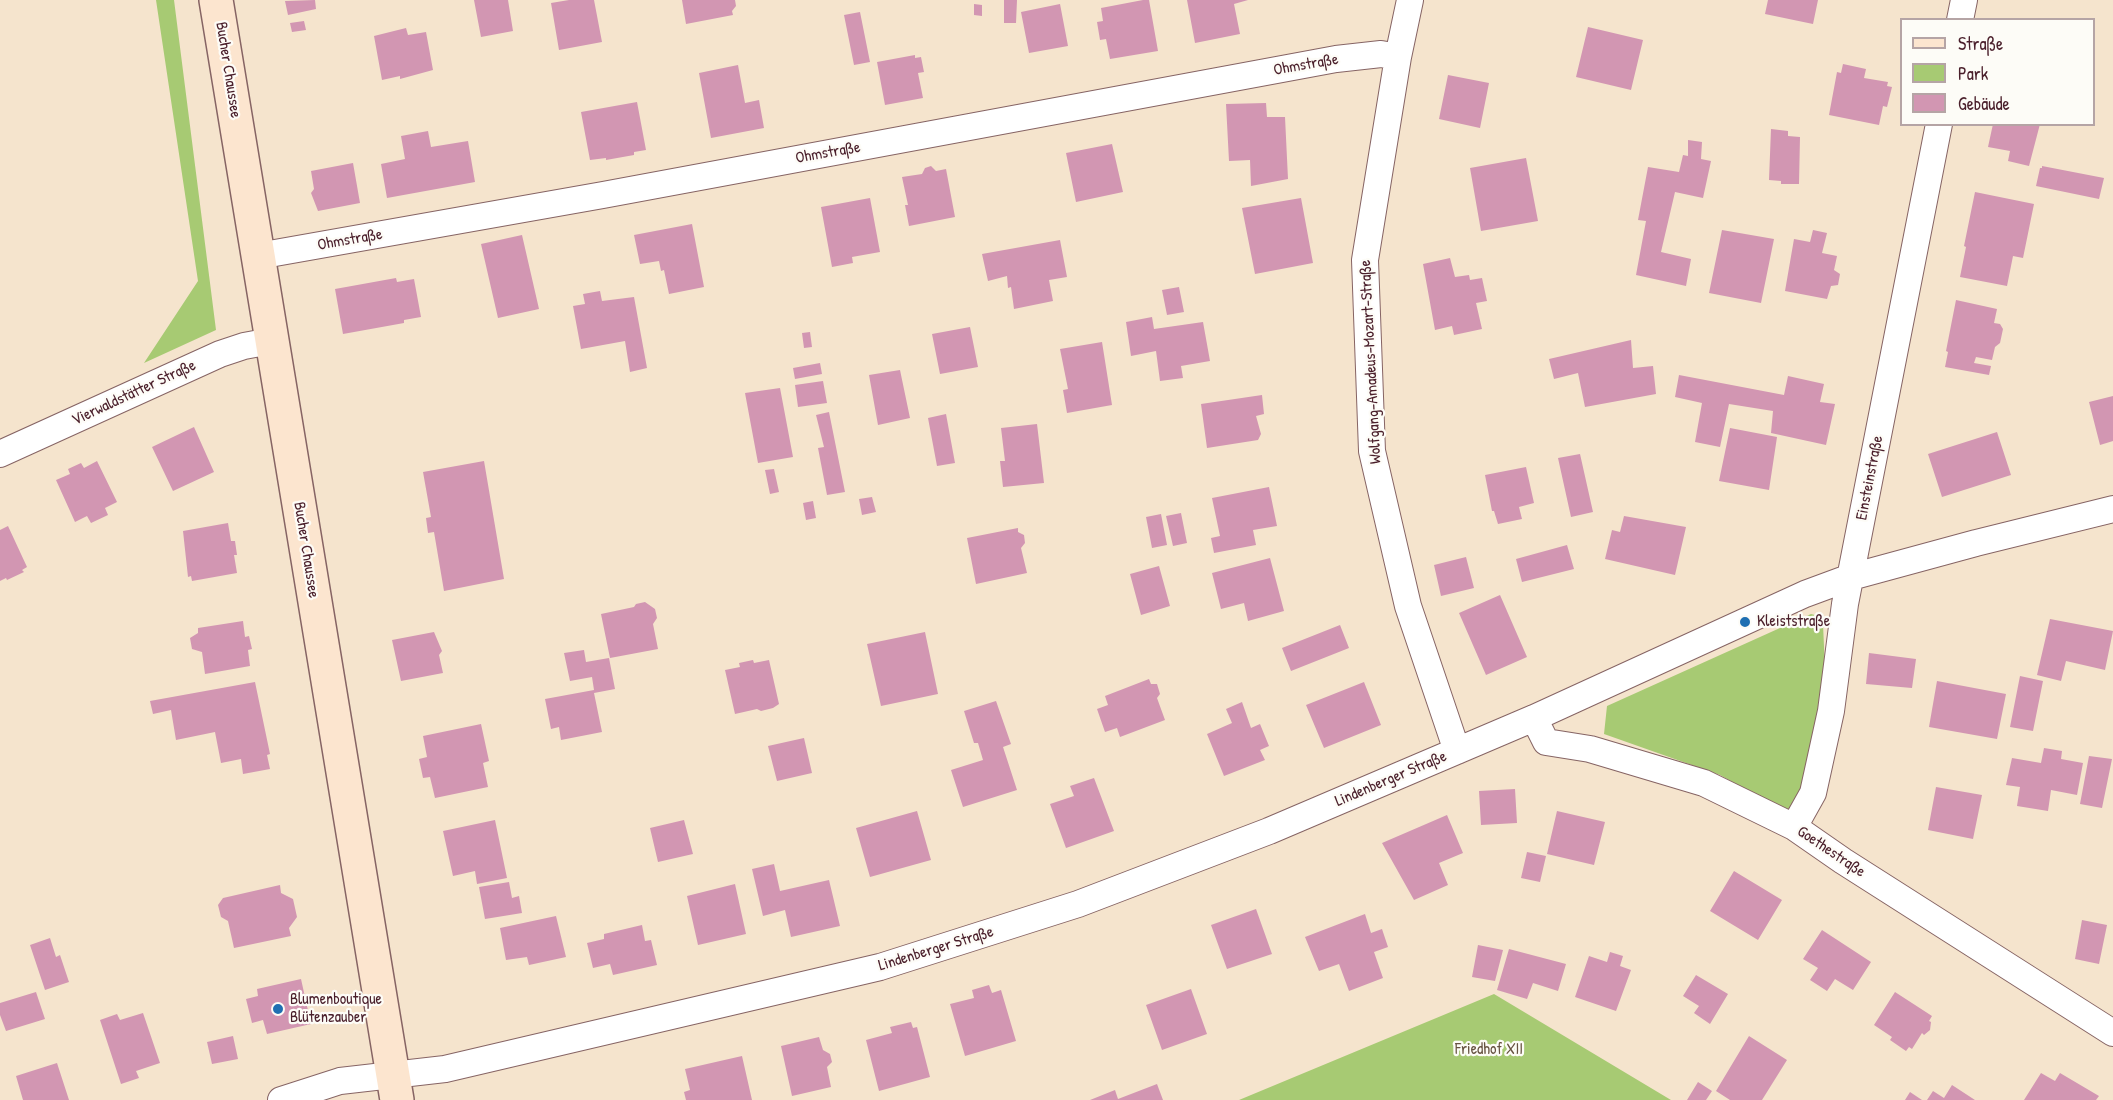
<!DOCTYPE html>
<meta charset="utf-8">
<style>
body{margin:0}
#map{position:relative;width:2113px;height:1100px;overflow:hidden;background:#f5e4cd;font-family:"Patrick Hand",sans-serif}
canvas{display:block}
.legend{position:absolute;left:1900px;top:18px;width:195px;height:108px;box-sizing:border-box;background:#fdfcf7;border:2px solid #b5a4a5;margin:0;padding:8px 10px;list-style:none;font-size:18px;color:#4a1f2b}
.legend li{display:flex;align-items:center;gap:12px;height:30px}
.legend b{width:30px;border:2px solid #b5a4a5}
</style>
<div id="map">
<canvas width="2113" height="1100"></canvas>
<ul class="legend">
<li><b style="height:8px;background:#fce5cf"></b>Straße</li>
<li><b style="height:16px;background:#a7ca73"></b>Park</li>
<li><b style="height:16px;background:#d296b2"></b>Gebäude</li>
</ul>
</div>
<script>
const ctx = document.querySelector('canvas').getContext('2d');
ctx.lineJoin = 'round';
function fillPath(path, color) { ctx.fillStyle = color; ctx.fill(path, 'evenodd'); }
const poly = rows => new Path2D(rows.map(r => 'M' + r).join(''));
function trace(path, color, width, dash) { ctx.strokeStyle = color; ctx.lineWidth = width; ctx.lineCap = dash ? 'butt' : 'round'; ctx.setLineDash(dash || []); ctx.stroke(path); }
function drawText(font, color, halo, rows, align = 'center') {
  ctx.font = font + ' "Patrick Hand",sans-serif'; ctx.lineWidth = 4.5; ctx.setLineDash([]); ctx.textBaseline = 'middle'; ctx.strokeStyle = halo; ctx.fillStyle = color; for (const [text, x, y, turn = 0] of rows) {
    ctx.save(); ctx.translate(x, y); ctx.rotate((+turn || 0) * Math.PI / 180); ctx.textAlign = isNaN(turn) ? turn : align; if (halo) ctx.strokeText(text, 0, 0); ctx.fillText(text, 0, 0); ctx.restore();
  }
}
const green = poly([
 [156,0,174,0,216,330,144,363,198,281],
 [1811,614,1819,616,1823,624,1825,669,1806,789,1793,816,1720,775,1604,734,1607,706],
 [1494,994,1671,1100,1239,1100]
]);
const building = poly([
 [315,0,316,9,288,15,285,1],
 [474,0,508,0,513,31,481,37],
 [569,0,594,0,602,42,559,50,551,3],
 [682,0,735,0,736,6,732,11,733,15,686,24],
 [1004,0,1017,0,1016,23,1004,23],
 [1143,0,1149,0,1158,51,1110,59,1106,39,1100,40,1097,22,1103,21,1101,8],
 [1187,0,1248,0,1234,4,1240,34,1195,43],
 [1768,0,1818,0,1813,24,1765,14],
 [974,4,982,5,982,16,974,15],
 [1060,4,1068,46,1029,53,1021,12],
 [860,12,870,62,854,65,844,15],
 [304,21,306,30,292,32,290,23],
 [1588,27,1643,40,1631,90,1576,77],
 [406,28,408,35,426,32,433,70,400,79,400,76,382,80,374,36],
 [915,55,915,58,921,57,924,72,918,73,923,98,885,105,877,62],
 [1843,64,1866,69,1864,78,1888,82,1887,86,1892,87,1887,107,1883,106,1879,125,1829,115,1837,72,1841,73],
 [738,65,745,103,759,100,764,128,711,138,699,73],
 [1448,75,1489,83,1480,128,1439,119],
 [637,102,646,150,634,152,634,155,606,160,606,158,590,160,581,112],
 [1266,103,1267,117,1285,117,1288,179,1251,186,1250,160,1229,161,1226,104],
 [1993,124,2040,124,2029,166,2008,161,2010,151,1988,147],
 [1771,129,1788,131,1788,136,1800,137,1799,184,1781,184,1781,181,1769,180],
 [428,131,431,147,468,141,475,182,387,198,381,164,405,159,401,136],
 [1688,140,1702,142,1701,159,1711,161,1703,198,1675,192,1661,252,1691,259,1686,286,1636,275,1646,221,1638,220,1648,167,1679,172,1683,155,1688,156],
 [1112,144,1123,192,1076,202,1066,153],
 [1526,158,1538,221,1481,231,1470,168],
 [353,163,360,203,318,211,311,193,314,189,311,171],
 [931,166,936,171,946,169,955,217,909,226,905,205,908,205,902,177,922,174,925,168],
 [2042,166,2104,178,2099,199,2036,186,2040,168,2042,168],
 [1975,192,2034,204,2023,258,2013,256,2007,286,1960,277,1966,247,1964,246],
 [870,198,880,252,852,257,853,263,832,267,821,207],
 [1301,198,1313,263,1255,274,1242,208],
 [692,224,704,287,669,294,664,270,661,271,659,261,640,264,634,235],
 [1722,230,1774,239,1761,303,1709,293],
 [1813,230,1827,233,1822,253,1837,256,1834,270,1840,274,1838,285,1831,286,1827,299,1785,291,1794,239,1810,242],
 [522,235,539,309,498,318,481,244],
 [1060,240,1067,277,1049,280,1053,301,1014,309,1011,287,1008,288,1007,276,988,281,982,254],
 [1450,258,1455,277,1469,275,1470,280,1482,278,1487,301,1476,303,1482,329,1454,335,1452,326,1435,330,1423,264],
 [396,278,397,282,414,279,421,317,404,320,404,323,343,334,335,289],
 [1179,287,1184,312,1167,315,1162,290],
 [600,291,602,301,634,297,647,368,630,372,625,341,581,349,573,306,585,304,583,294],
 [1956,300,1997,309,1994,323,2000,324,2003,329,2000,343,1995,347,1992,360,1976,357,1974,363,1991,366,1989,375,1945,367,1948,352,1946,351],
 [1152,317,1154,329,1203,322,1210,361,1181,366,1183,378,1160,381,1156,351,1131,356,1126,322],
 [970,327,978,367,940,374,932,334],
 [810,332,812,347,804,348,802,333],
 [1631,340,1633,368,1653,366,1656,394,1585,407,1578,373,1554,379,1549,359],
 [1102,342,1112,405,1067,413,1063,390,1068,389,1060,349],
 [820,363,822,374,795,379,793,368],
 [900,370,910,418,878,425,869,375],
 [1679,375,1784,395,1788,376,1824,384,1820,402,1835,404,1826,445,1771,433,1773,411,1729,404,1720,447,1695,442,1702,403,1675,397],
 [823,381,827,403,798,407,795,385],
 [780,388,793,457,758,463,745,393],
 [1262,395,1264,414,1256,416,1261,434,1258,440,1207,448,1201,404],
 [2113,396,2113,441,2100,445,2089,402],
 [829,412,845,492,827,495,818,448,824,447,816,415],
 [946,414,955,463,937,466,928,418],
 [1037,424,1044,483,1003,487,1000,461,1005,461,1001,428],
 [194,427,214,472,173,491,152,447],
 [1730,428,1777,437,1769,490,1719,481],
 [1997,432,2011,475,1942,497,1928,454],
 [1580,454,1593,512,1571,517,1558,458],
 [97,461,117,502,105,508,108,515,91,523,87,516,75,522,56,480,70,474,68,469,81,463,84,468],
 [484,461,504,579,444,591,434,532,428,533,426,518,431,517,423,472],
 [1526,467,1534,503,1519,507,1522,519,1498,524,1494,511,1492,511,1485,475],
 [774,469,779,492,770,494,765,470],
 [1269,487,1277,526,1253,530,1256,545,1214,553,1211,538,1220,536,1212,498],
 [872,497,876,512,862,515,859,499],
 [813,501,816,518,806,520,803,503],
 [1181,513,1187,543,1173,546,1166,516],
 [1161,514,1167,545,1152,548,1146,517],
 [1624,516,1686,527,1675,575,1605,559,1612,530,1620,532],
 [228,523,231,541,235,541,237,555,234,555,237,573,192,581,191,576,188,577,183,531],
 [8,526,27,567,22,570,24,572,7,580,6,578,0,581,0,530],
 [1018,528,1018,532,1024,535,1025,543,1021,548,1027,573,976,584,967,538],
 [1567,545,1574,569,1522,582,1516,559],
 [1466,557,1474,588,1441,596,1434,565],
 [1270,558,1284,611,1248,621,1244,603,1221,609,1212,573],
 [1159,566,1170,606,1141,615,1130,574],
 [1500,595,1527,657,1486,675,1459,613],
 [645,602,655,609,657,618,653,624,658,649,610,658,601,614,634,607,636,604],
 [2050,619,2113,631,2105,670,2066,661,2061,681,2037,675],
 [243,621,245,637,249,636,252,649,248,650,250,666,205,674,202,652,192,649,190,638,198,633,198,628],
 [1340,625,1349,648,1291,671,1282,648],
 [434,632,442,651,439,655,443,673,401,681,392,640],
 [925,632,938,694,881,706,867,644],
 [584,650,586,662,609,658,615,689,594,693,602,732,561,740,559,727,551,729,545,699,594,690,592,677,570,681,564,653],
 [1869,653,1916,659,1912,688,1866,684],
 [753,660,754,663,769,660,779,704,773,708,761,711,757,709,735,714,725,670,740,667,739,663],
 [2020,676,2043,681,2033,731,2010,727],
 [1149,679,1151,684,1157,684,1160,694,1157,698,1165,720,1120,737,1117,728,1105,732,1097,709,1108,705,1105,696],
 [1937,681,2006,694,1997,739,1929,727],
 [255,682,270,754,267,755,270,769,243,774,241,759,221,763,215,732,176,740,171,710,153,714,150,701],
 [1364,682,1381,725,1324,748,1306,705],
 [996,701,1011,744,1003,747,1017,790,963,807,951,770,983,760,978,743,974,743,964,711],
 [1242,702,1251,728,1260,724,1269,746,1260,750,1265,760,1224,776,1207,734,1232,723,1226,709],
 [481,724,489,761,483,763,488,787,435,798,430,777,423,778,419,759,427,757,423,736],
 [804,738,812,773,777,781,768,746],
 [2044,748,2062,751,2061,759,2083,763,2077,795,2051,790,2048,811,2017,806,2020,787,2006,785,2012,758,2041,763],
 [2089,756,2112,759,2102,808,2080,804],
 [1094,778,1114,831,1066,848,1050,804,1074,796,1070,786],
 [1936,787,1982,795,1973,839,1928,830],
 [1515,789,1517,823,1481,825,1479,791],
 [917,811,931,860,870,877,856,828],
 [1557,811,1605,822,1594,865,1547,854],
 [1447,815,1463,853,1439,863,1448,885,1414,900,1382,843],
 [495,820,507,878,477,884,475,871,453,876,443,831],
 [684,820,693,854,658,862,650,828],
 [1527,852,1546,856,1540,882,1521,878],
 [774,864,780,891,829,880,840,926,791,937,785,910,763,916,752,869],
 [1734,871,1782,900,1758,940,1710,911],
 [509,882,512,898,519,896,522,913,485,919,479,887],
 [735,884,746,934,698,945,687,896],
 [280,885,281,893,293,899,297,917,289,928,291,936,234,948,228,921,221,917,218,905,223,898],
 [1256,909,1272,954,1227,969,1211,925],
 [1365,914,1371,933,1382,929,1388,947,1374,952,1383,978,1349,991,1339,964,1319,971,1305,937],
 [556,916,566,957,529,965,527,957,506,960,500,928],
 [2082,920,2107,925,2099,964,2075,959],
 [642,925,645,941,651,940,657,965,613,975,610,964,593,968,587,943,604,939,604,934],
 [1822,930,1871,962,1853,990,1835,979,1827,991,1810,980,1818,968,1803,959],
 [50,938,56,957,60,955,69,982,45,990,30,945],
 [1478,945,1503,950,1495,981,1472,977],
 [1509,949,1566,964,1558,991,1533,983,1527,999,1497,990],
 [1610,952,1623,956,1620,966,1631,970,1616,1011,1575,997,1589,956,1607,962],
 [1696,975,1728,994,1710,1024,1694,1013,1699,1006,1683,996],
 [301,979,311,1024,267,1034,263,1020,252,1023,246,999,258,996,257,989],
 [989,985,992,993,1001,990,1016,1041,965,1056,950,1004,974,998,972,990],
 [1191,989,1207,1034,1162,1050,1146,1005],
 [36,992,45,1019,6,1031,0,1015,0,1003],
 [1895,992,1932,1016,1929,1021,1931,1022,1930,1030,1924,1035,1922,1033,1912,1049,1909,1047,1906,1051,1890,1040,1892,1037,1874,1025],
 [143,1013,160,1063,136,1071,139,1078,121,1084,100,1020,117,1014,120,1020],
 [911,1022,913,1028,917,1027,930,1077,879,1091,866,1040,892,1033,890,1027],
 [233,1036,238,1059,212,1064,207,1042],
 [1749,1036,1787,1060,1762,1100,1730,1100,1716,1091],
 [819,1037,823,1050,830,1054,832,1062,827,1067,831,1087,792,1096,781,1046],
 [742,1056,752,1100,686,1100,684,1092,690,1090,685,1069],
 [57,1063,69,1100,23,1100,16,1076],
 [2041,1073,2055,1081,2060,1073,2099,1096,2096,1100,2024,1100],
 [1698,1082,1712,1091,1706,1100,1687,1100],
 [1157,1084,1163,1100,1090,1100,1115,1090,1118,1099],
 [1952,1085,1975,1100,1927,1100,1933,1091,1944,1098],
 [1910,1092,1922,1100,1905,1100]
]);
const minor = poly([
 [1410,0,1398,57,1365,260,1372,451,1408,606,1457,751],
 [1960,20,1964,0],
 [258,256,603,195,1336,59,1381,54,1398,57],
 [0,454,220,354,244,346,271,341],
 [1534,718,1546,742,1590,749,1704,783,1794,827,1843,861,2113,1033],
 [1794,827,1813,793,1831,711,1845,604,1939,124],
 [281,1100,340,1081,445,1069,880,967,1078,904,1269,831,1534,718,1805,594,1851,577,1976,543,2113,509]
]);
const secondary = poly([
 [216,0,397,1100]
]);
const markers = [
 [1745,622,6,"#1f6fb2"],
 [278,1009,6,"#1f6fb2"]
];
const streetNames = [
 ["Ohmstraße",1306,65,-10],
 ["Bucher Chaussee",228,70,81],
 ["Ohmstraße",828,153,-10],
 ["Ohmstraße",350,240,-10],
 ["Wolfgang-Amadeus-Mozart-Straße",1371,362,-93],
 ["Vierwaldstätter Straße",134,393,-25],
 ["Einsteinstraße",1870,478,-79],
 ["Bucher Chaussee",306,550,81],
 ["Lindenberger Straße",1391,779,-23],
 ["Goethestraße",1831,852,34],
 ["Lindenberger Straße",936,949,-17]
];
const poiNames = [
 ["Kleiststraße",1757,622],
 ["Blumenboutique",290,1000],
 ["Blütenzauber",290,1018]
];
const parkNames = [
 ["Friedhof XII",1489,1050]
];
fillPath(green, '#a7ca73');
fillPath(building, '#d296b2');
trace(minor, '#866464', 28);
trace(secondary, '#866464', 36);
trace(minor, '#fff', 26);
trace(secondary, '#fce5cf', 33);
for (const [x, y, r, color] of markers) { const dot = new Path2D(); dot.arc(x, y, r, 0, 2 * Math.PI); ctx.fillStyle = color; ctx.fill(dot); trace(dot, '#fdfcf7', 2); }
drawText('16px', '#4a1f2b', '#fdfcf7', streetNames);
drawText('16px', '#4a1f2b', '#fdfcf7', poiNames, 'left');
drawText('16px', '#665241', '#fdfcf7', parkNames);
</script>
